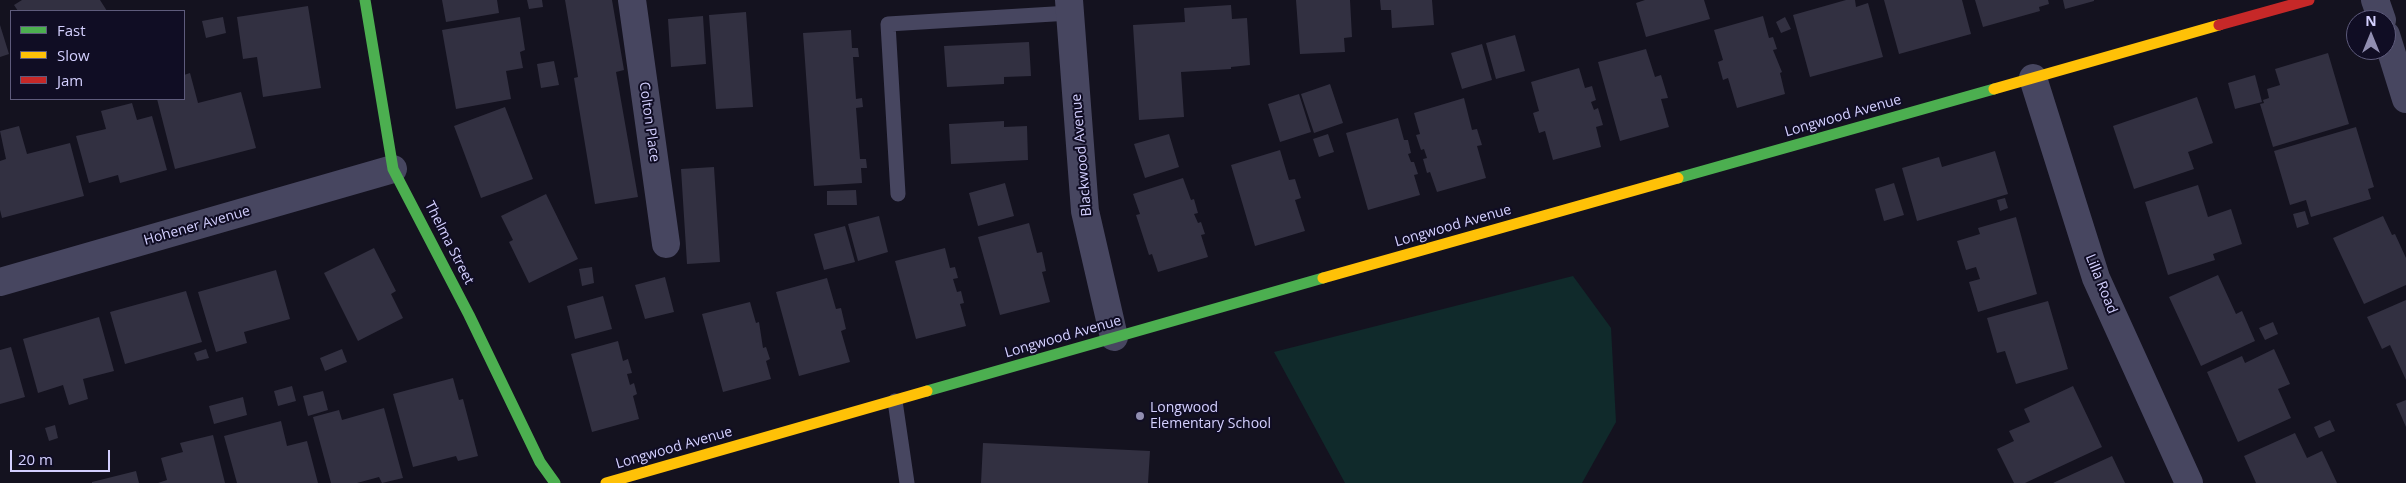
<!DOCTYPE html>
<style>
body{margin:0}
#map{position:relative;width:2406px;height:483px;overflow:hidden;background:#14121f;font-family:"Open Sans",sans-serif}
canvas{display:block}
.legend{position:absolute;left:10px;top:10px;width:175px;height:90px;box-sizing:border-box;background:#100d24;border:1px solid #5e5b7c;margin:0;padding:6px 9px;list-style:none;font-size:15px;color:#d4d0ff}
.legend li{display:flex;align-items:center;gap:10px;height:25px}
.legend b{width:25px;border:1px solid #5e5b7c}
.north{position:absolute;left:2346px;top:10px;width:50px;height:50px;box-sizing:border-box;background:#100d24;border:1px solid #5e5b7c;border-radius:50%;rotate:0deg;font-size:14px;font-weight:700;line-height:20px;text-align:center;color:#d4d0ff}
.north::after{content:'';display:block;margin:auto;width:18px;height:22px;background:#918eb1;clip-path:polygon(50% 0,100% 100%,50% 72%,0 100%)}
.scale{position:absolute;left:10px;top:450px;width:100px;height:22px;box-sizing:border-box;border:2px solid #d4d0ff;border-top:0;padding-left:6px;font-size:15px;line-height:18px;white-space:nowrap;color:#d4d0ff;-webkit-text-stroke:4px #100d24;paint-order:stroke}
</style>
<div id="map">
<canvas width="2406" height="483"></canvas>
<ul class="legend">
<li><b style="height:6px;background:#4caf50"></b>Fast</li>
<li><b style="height:6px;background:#ffc107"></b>Slow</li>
<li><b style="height:6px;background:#c62828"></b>Jam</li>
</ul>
<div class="north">N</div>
<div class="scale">20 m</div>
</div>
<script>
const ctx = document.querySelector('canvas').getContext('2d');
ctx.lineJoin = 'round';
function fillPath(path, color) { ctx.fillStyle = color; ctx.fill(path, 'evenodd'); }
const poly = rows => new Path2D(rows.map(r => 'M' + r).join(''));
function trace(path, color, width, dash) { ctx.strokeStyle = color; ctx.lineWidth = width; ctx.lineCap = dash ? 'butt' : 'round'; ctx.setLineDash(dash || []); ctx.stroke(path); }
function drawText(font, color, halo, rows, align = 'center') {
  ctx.font = font + ' "Open Sans",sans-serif'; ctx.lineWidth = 4; ctx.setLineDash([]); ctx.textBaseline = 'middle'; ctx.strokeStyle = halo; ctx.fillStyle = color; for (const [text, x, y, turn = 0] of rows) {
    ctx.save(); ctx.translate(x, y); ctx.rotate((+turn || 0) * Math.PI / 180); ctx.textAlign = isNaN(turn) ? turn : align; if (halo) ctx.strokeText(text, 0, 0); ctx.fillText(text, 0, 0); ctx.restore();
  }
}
const green = poly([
 [1573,276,1611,328,1616,422,1582,483,1345,483,1274,352]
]);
const building = poly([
 [22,0,100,0,107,11,18,11,14,5],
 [442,0,497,0,499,13,446,22],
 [527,0,542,0,543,7,529,9],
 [565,0,612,0,624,70,616,72,638,197,595,204,574,78,578,77],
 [1296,0,1350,0,1352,37,1344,38,1345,52,1300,54],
 [1380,0,1432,0,1434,25,1392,28,1391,10,1381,10],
 [1645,0,1704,0,1710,19,1646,37,1636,3],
 [1846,0,1855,0,1856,7,1868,3,1883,57,1810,77,1793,15],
 [1884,0,1962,0,1971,34,1899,54],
 [1975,0,2048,0,2049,4,2039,7,2040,11,1983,27],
 [2063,0,2094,0,2094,1,2065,9],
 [1231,5,1232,19,1247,18,1250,65,1231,67,1231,69,1181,72,1184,117,1139,120,1133,25,1185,22,1184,8],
 [308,6,321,88,263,97,257,57,243,59,237,17],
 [746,12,753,107,716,109,709,15],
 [703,16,706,64,671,67,668,19],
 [1763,16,1769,38,1773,37,1777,49,1773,50,1782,72,1780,73,1785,94,1737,108,1728,78,1723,80,1718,62,1723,60,1714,30],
 [223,17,226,33,206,38,202,21],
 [520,17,525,50,520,52,523,68,506,71,511,99,456,109,442,30],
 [1785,17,1791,29,1781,33,1776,22],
 [0,25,9,54,0,57],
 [851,30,852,48,858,48,859,57,853,57,856,99,862,98,863,107,856,108,860,159,866,159,867,168,861,168,862,183,814,186,803,33],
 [1515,35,1525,71,1496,79,1486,43],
 [1029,42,1031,76,1004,77,1004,84,947,87,944,46],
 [1482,44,1492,80,1462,89,1451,53],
 [1646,49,1655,77,1661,75,1668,98,1661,99,1669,127,1620,141,1598,62],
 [2328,53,2349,124,2273,147,2260,104,2264,103,2263,100,2269,98,2267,89,2280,85,2275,69],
 [554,61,559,85,541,88,537,64],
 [1579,68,1585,88,1592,86,1596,100,1591,102,1594,110,1598,108,1603,125,1596,127,1601,147,1553,160,1545,131,1539,133,1533,113,1539,111,1531,82],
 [190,73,198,103,241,92,256,148,175,169,157,99,184,99,184,75],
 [2255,75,2262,102,2235,109,2228,83],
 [1330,84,1343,123,1314,133,1301,94],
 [1299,94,1311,132,1280,142,1268,104],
 [2197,97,2213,143,2188,152,2194,169,2134,189,2113,126],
 [1464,98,1472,130,1477,129,1482,145,1477,146,1486,178,1437,192,1430,172,1427,173,1423,159,1427,158,1424,149,1421,150,1416,135,1420,134,1414,113],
 [132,103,137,120,152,116,167,170,120,183,118,175,89,183,76,136,106,129,101,111],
 [505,107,533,179,481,198,454,126],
 [1398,118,1404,140,1408,140,1411,153,1408,154,1411,162,1414,162,1418,174,1414,175,1420,195,1368,210,1346,133],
 [1004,121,1004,127,1027,126,1028,160,951,164,949,124],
 [19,126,27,154,70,143,84,196,2,218,0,210,0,161,6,159,0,131],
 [2356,127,2374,187,2368,189,2371,199,2311,217,2306,200,2290,205,2274,151],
 [1169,134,1179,167,1145,178,1134,144],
 [1328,134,1334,152,1319,157,1313,139],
 [1280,150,1289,180,1295,179,1301,198,1295,200,1305,231,1255,246,1231,165],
 [1995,151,2008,194,1917,221,1902,168,1939,157,1942,167],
 [714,167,720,262,687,264,681,169],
 [1183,178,1191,200,1194,199,1198,213,1194,214,1198,223,1201,222,1205,234,1201,235,1208,257,1158,272,1152,254,1149,255,1136,215,1140,214,1133,194],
 [1005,183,1014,216,978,226,969,193],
 [1894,183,1904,215,1884,221,1875,189],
 [2198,185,2208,217,2231,209,2242,244,2213,254,2215,260,2168,275,2145,202],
 [856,190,857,205,827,205,827,191],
 [546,194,578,259,529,283,509,242,513,240,501,216],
 [2005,198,2008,208,2000,211,1997,200],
 [2305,211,2309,224,2297,228,2293,214],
 [879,216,888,252,858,261,848,224],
 [2383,216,2392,235,2395,234,2406,258,2406,285,2364,304,2333,238],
 [2016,217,2037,294,1978,312,1969,282,1980,279,1976,267,1966,270,1957,241,1980,234,1978,228],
 [1029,223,1037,253,1042,252,1046,271,1042,272,1050,302,1000,315,978,237],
 [845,226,855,262,824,270,814,234],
 [374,248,396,291,391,294,403,318,358,341,324,273],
 [945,248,950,268,955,267,958,278,953,279,957,292,961,291,964,303,960,304,966,326,916,339,895,261],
 [592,267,594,283,582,286,579,269],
 [276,270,290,319,244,332,247,343,216,352,198,292],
 [2218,275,2236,314,2242,311,2255,341,2201,366,2169,297],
 [665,277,674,312,645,319,635,285],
 [827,278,836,309,841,308,846,329,841,331,850,362,799,376,776,292],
 [186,291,202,342,125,364,110,312],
 [603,296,612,329,575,339,567,306],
 [2406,300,2406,380,2390,345,2382,349,2367,317],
 [2048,301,2068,369,2016,384,2005,351,1997,353,1987,318],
 [750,302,756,323,759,322,763,348,766,347,770,359,766,361,771,379,723,392,702,314],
 [99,317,114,371,83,379,88,399,69,405,63,385,38,393,23,339],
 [2273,322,2278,334,2265,340,2259,328],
 [618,341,623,361,628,359,632,373,627,374,630,385,634,383,637,394,633,396,639,419,592,432,571,354],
 [11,347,25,397,0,404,0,350],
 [206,349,209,358,197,361,194,353],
 [342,349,347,362,325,371,320,358],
 [2274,349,2290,384,2278,389,2291,418,2238,442,2207,372,2242,356,2245,363],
 [453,378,459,400,463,399,478,456,458,461,456,456,413,467,393,394],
 [292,386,296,401,278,406,274,391],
 [2073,386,2102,447,2025,483,2014,483,1997,449,2014,441,2009,431,2030,422,2024,409],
 [323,391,328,410,308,416,303,396],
 [243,397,247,415,214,424,209,406],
 [2406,400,2406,427,2396,404],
 [384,408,403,478,382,483,379,477,357,483,331,483,313,417,339,410,342,420],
 [2330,420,2335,431,2319,438,2314,427],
 [281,421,287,446,307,441,318,483,237,483,224,436],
 [55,425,58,438,49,441,45,428],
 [2295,433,2307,458,2322,451,2337,483,2256,483,2244,456],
 [213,435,225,483,158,483,167,480,161,458,183,452,180,443],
 [983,443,1150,451,1148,483,981,483],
 [2112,456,2125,483,2053,483],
 [136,471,139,483,92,483,92,482]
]);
const lane = poly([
 [898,194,888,24,1070,13],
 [895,401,907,483]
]);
const street = poly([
 [632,0,666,244],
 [1069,0,1085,211,1114,337],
 [2375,0,2382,20],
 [2386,35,2406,99],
 [2033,78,2096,278,2189,483],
 [0,282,393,169]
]);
const fast = poly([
 [365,0,393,169,469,315,540,462,555,483],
 [1678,178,1994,89],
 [927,391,1323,278]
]);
const slow = poly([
 [1994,89,2219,25],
 [1323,278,1678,178],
 [606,483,927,391]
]);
const jam = poly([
 [2219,25,2309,0]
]);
const markers = [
 [1140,416,5,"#918eb1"]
];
const streetNames = [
 ["Longwood Avenue",1843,116,-16],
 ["Colton Place",649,122,82],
 ["Blackwood Avenue",1082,155,-95],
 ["Hohener Avenue",197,226,-16],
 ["Longwood Avenue",1453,226,-16],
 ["Thelma Street",449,243,63],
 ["Lilla Road",2101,284,68],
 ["Longwood Avenue",1063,337,-16],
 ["Longwood Avenue",674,448,-16]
];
const poiNames = [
 ["Longwood",1150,408],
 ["Elementary School",1150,424]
];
fillPath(green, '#102a2b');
fillPath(building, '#323041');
trace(lane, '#474660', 15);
trace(street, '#474660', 28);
trace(fast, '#4caf50', 11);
trace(slow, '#ffc107', 11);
trace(jam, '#c62828', 11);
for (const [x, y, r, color] of markers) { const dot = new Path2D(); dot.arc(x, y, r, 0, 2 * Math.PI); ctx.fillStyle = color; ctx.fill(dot); trace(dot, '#100d24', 2); }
drawText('14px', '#d4d0ff', '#100d24', streetNames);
drawText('14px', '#d4d0ff', '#100d24', poiNames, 'left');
</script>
